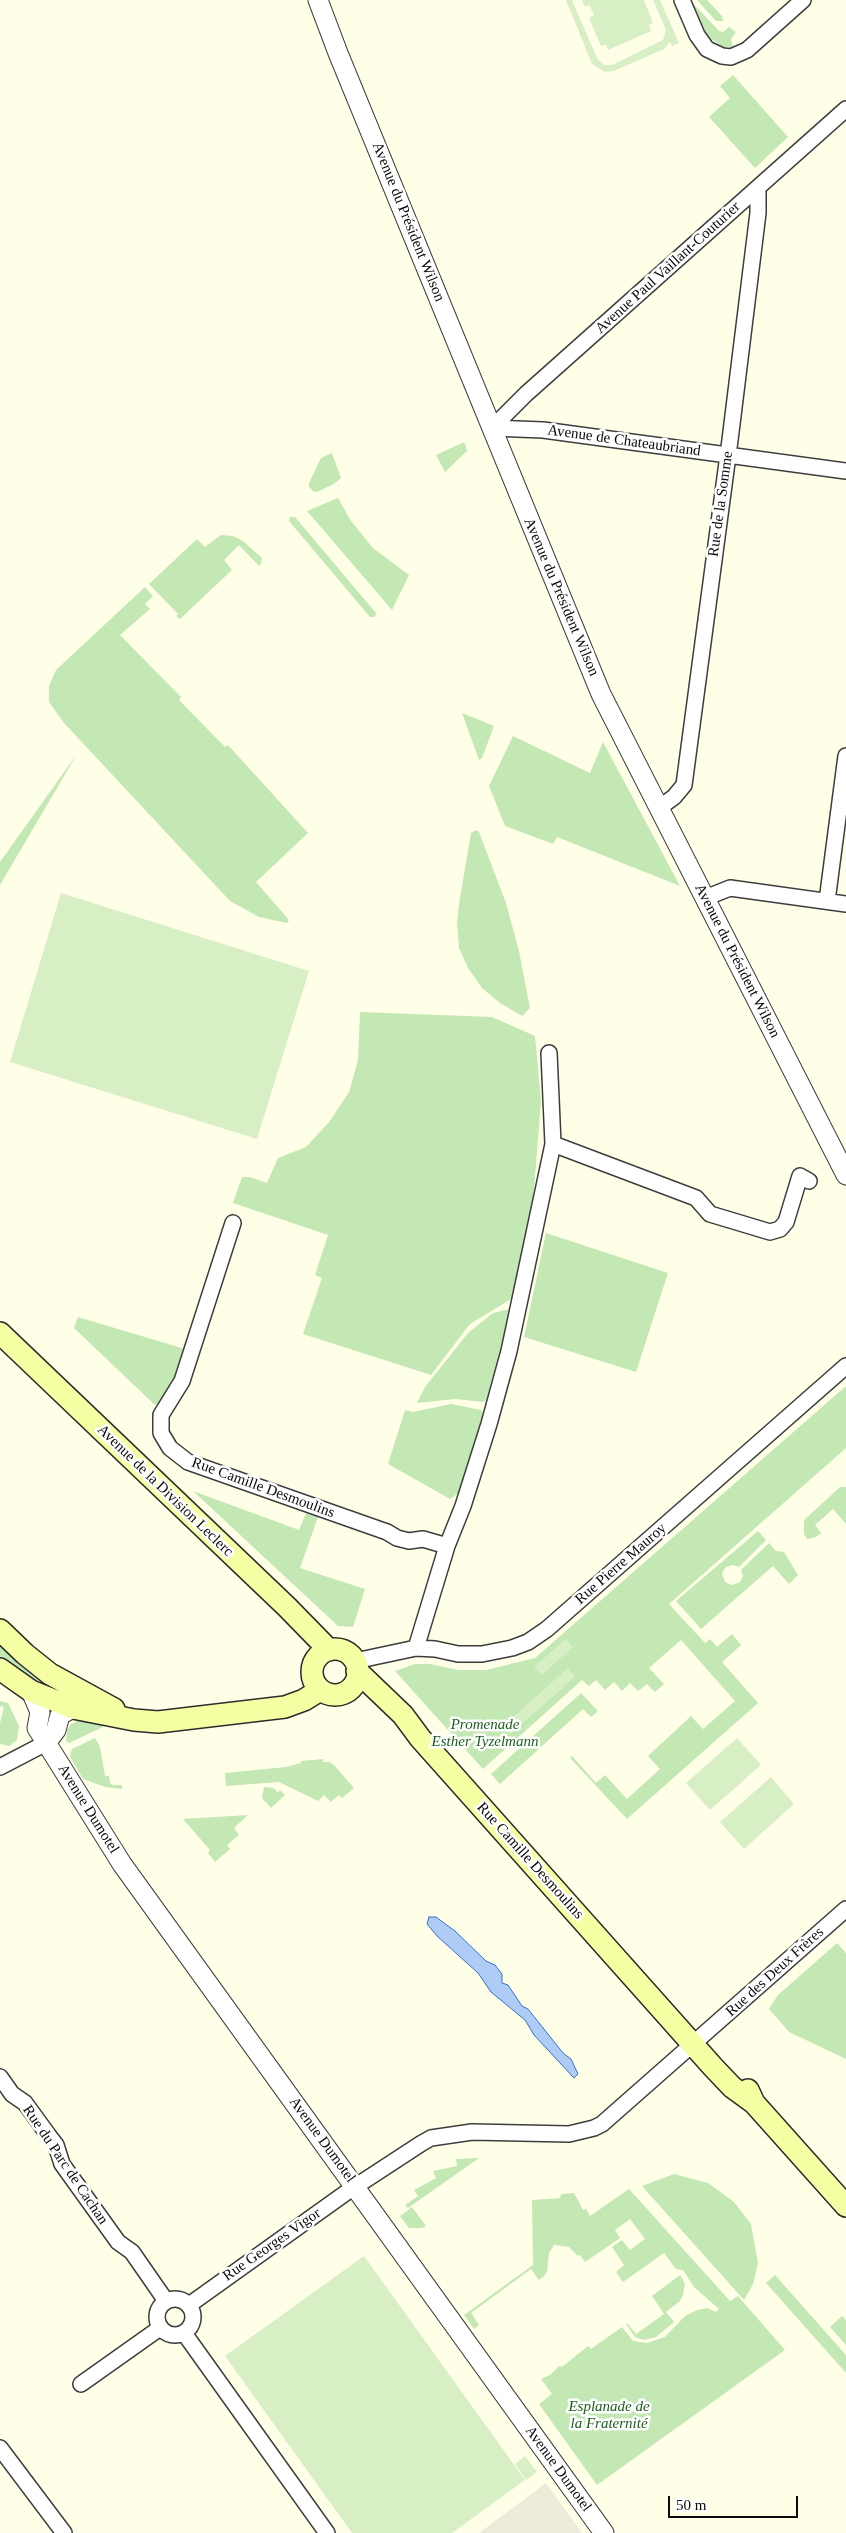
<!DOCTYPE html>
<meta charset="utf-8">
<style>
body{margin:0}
#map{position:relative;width:846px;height:2533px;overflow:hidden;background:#ffffe8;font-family:Georgia,serif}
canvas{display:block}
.scale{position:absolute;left:668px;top:2496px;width:130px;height:22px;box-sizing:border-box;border:2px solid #0a0a0a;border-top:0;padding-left:6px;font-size:15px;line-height:18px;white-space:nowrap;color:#0a0a0a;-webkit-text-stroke:4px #fff;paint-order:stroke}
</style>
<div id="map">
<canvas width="846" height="2533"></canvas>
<div class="scale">50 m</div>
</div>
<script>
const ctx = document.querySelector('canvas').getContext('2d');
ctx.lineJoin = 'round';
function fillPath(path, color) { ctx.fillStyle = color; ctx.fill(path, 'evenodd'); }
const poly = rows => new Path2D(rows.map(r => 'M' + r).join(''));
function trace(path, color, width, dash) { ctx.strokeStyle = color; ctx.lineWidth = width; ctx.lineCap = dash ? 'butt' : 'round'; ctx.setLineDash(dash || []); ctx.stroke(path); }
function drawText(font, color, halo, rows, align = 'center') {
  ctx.font = font + ' Georgia,serif'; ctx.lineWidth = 5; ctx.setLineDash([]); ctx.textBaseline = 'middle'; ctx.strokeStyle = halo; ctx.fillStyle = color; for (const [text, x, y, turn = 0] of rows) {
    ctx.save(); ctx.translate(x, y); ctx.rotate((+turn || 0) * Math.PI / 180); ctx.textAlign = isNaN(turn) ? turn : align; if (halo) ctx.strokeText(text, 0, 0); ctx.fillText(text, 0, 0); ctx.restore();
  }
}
const green = poly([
 [690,0,719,31,723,32,729,27,736,32,731,39,733,48,723,47,708,37,703,30],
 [697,0,707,0,722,16,723,21,716,21],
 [733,75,788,137,755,168,709,117,730,98,720,86],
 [462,443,465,443,467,451,445,472,436,455],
 [332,453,341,478,334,484,317,492,313,491,309,487,309,483,321,458],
 [338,498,351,521,373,548,409,575,392,610,307,511],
 [290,517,295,517,376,613,375,617,370,617,289,521],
 [221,535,233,536,243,541,262,558,261,564,259,566,239,545,224,560,232,570,180,619,176,616,178,614,149,584,197,539,205,547],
 [145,587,153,596,145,604,150,609,120,635,181,697,179,700,225,747,228,745,308,833,256,882,289,920,287,923,259,917,230,901,64,723,49,702,49,686,56,670],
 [462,713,494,726,482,758,479,760],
 [513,736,590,773,603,742,680,886,557,837,553,844,505,826,489,786],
 [77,754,0,885,0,862],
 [476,830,479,832,506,903,519,951,530,1008,522,1016,500,1003,482,988,468,968,459,948,457,923,459,904,471,833],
 [360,1012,492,1017,535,1036,541,1101,534,1189,529,1226,513,1298,470,1324,431,1375,303,1334,322,1278,315,1275,328,1235,233,1203,242,1177,250,1177,267,1183,278,1158,306,1147,330,1121,349,1092,358,1060],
 [546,1233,668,1273,636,1372,524,1337],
 [509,1309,510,1313,486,1400,483,1402,455,1399,417,1403,425,1387,468,1333,493,1313],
 [78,1317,185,1349,174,1382,165,1398,155,1405,74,1328],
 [846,1386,846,1448,669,1604,705,1643,710,1639,717,1647,732,1634,741,1645,722,1662,758,1703,627,1819,570,1758,572,1756,596,1783,605,1775,627,1799,660,1769,648,1756,691,1716,703,1729,735,1701,681,1640,649,1668,664,1684,655,1692,647,1684,638,1691,630,1683,622,1691,614,1682,605,1690,596,1680,589,1686,582,1680,483,1769,395,1671,415,1664,430,1664,458,1670,486,1670,535,1658],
 [451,1404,481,1410,483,1413,460,1492,450,1499,388,1464,405,1410,413,1412],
 [840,1487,846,1487,846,1524,833,1509,815,1525,821,1533,816,1537,807,1539,804,1534,804,1520],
 [193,1491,299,1530,306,1513,318,1517,300,1568,365,1589,353,1627,338,1626],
 [758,1531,766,1540,739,1567,733,1565,726,1567,722,1573,725,1582,731,1585,740,1582,743,1576,741,1570,769,1543,776,1551,784,1552,798,1575,789,1584,773,1566,701,1629,676,1601],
 [0,1641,44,1681,44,1686,0,1660],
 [581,1693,598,1711,591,1717,583,1709,500,1784,491,1774],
 [0,1701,8,1703,19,1726,17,1740,9,1746,0,1744,0,1723,4,1707,0,1706],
 [79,1720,102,1723,103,1727,69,1743,66,1741,67,1730,71,1724],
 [95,1738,100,1747,105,1776,109,1776,110,1783,113,1785,122,1785,122,1789,105,1787,83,1779,73,1762,70,1755,72,1749],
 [323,1759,323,1762,329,1762,334,1765,354,1788,342,1798,339,1795,331,1802,324,1795,318,1801,279,1782,226,1786,225,1773,286,1767,301,1763,301,1761],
 [264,1787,274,1788,278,1793,280,1790,285,1795,271,1808,262,1798],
 [248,1815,234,1828,239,1835,227,1845,230,1849,215,1862,208,1853,210,1850,183,1819],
 [837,1943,846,1953,846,2059,789,2032,769,2009,778,1995],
 [479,2158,408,2208,405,2205,418,2196,414,2190,436,2178,433,2171,457,2166,456,2159],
 [674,2174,708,2183,734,2202,751,2224,758,2263,753,2284,744,2300,642,2186],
 [629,2189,730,2301,738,2296,785,2350,597,2485,539,2404,552,2394,541,2379,550,2375,559,2366,562,2367,588,2346,591,2349,622,2327,633,2341,647,2343,665,2337,685,2316,697,2310,707,2308,716,2312,719,2309,694,2287,683,2270,676,2269,664,2253,623,2282,616,2272,624,2265,612,2247,622,2240,630,2250,645,2239,630,2219,615,2230,620,2238,585,2262,580,2255,578,2256,569,2247,554,2245,549,2253,547,2272,544,2276,539,2280,531,2269,471,2313,479,2325,474,2329,464,2315,533,2265,532,2200,560,2198,561,2194,574,2193,583,2210,586,2209,590,2216],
 [412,2207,426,2226,422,2228,409,2228,400,2216],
 [680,2275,685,2284,683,2295,680,2301,666,2312,674,2322,656,2337,644,2340,635,2337,626,2324,627,2323,636,2334,664,2314,652,2296],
 [775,2275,846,2355,846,2373,766,2283],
 [842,2316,846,2320,846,2345,830,2327]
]);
const pitch = poly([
 [566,0,572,0,597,58,604,65,612,65,663,40,666,30,653,0,660,0,679,43,672,46,670,42,664,49,614,71,605,72,592,64],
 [582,0,644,0,653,23,649,25,651,31,608,50,606,44,601,46,589,18,594,15,589,5,585,7],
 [61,893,309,971,257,1139,10,1062],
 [566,1639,573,1647,542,1675,534,1667],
 [568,1668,575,1677,510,1734,503,1726],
 [737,1738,761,1765,710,1810,686,1783],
 [771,1777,794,1804,744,1849,720,1822],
 [364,2256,525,2480,452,2533,352,2533,225,2356],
 [525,2456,537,2472,526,2480,515,2464]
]);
const plaza = poly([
 [546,2483,582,2533,479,2533]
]);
const water = poly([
 [429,1917,436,1917,455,1931,486,1961,495,1965,502,1974,502,1983,508,1985,522,2006,528,2009,563,2053,571,2059,578,2074,574,2078,534,2035,525,2020,491,1992,478,1973,437,1936,427,1924,429,1917]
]);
const minor = poly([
 [682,0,697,35,707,49,722,56,731,57,747,50,803,0],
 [492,428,526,394,846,109],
 [492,428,543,430,846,471],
 [659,808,674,797,684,785,730,440,758,213,758,189],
 [705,898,730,888,846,904],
 [827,901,846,756],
 [553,1144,696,1198,710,1214,770,1232,780,1229,786,1222,800,1176,809,1181],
 [233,1223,182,1381,161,1415,161,1433,170,1448,188,1462,387,1532,397,1538,409,1541,423,1539,447,1546],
 [416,1648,447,1546,463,1506,489,1424,509,1351,553,1144,549,1053],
 [355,1661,416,1648,435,1649,458,1654,482,1654,512,1648,528,1642,547,1629,846,1366],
 [0,1767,46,1743],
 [0,2077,12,2094,25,2103,49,2136,56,2145,62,2164,118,2242,132,2252,166,2301],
 '157 2317a18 18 0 1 1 36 0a18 18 0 1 1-36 0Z',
 [189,2305,347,2192,422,2143,431,2138,472,2132,569,2134,594,2128,602,2124,846,1909],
 [184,2333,327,2533],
 [81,2384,160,2328],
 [0,2448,64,2533]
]);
const tertiary = poly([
 [318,0,338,53,601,694,846,1175],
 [31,1691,40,1712,37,1728,122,1864,604,2533],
 [46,1743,56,1730,60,1715,73,1708]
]);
const secondary = poly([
 [0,1333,287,1607,329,1650],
 [0,1630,25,1654,50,1674,114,1709],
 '312 1672a23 23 0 1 1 46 0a23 23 0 1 1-46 0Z',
 [0,1669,31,1691,73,1708,134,1720,158,1722,285,1707,304,1700,320,1690],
 [357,1671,403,1715,420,1738,713,2067,732,2087,754,2103],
 [748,2090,754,2103,846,2206]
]);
const streetNames = [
 ["Avenue du Président Wilson",408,222,68],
 ["Avenue Paul Vaillant-Couturier",668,268,-42],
 ["Avenue de Chateaubriand",624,441,8],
 ["Rue de la Somme",721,504,-82],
 ["Avenue du Président Wilson",561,597,67],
 ["Avenue du Président Wilson",737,961,63],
 ["Rue Camille Desmoulins",263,1488,20],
 ["Avenue de la Division Leclerc",165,1491,44],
 ["Rue Pierre Mauroy",621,1564,-41],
 ["Avenue Dumotel",88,1809,58],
 ["Rue Camille Desmoulins",530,1861,48],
 ["Rue des Deux Frères",775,1972,-42],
 ["Avenue Dumotel",322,2140,54],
 ["Rue du Parc de Cachan",65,2165,56],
 ["Rue Georges Vigor",272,2245,-35],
 ["Avenue Dumotel",558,2469,54]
];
const parkNames = [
 ["Promenade",485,1725],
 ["Esther Tyzelmann",485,1742],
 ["Esplanade de",609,2407],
 ["la Fraternité",609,2424]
];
fillPath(green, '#c4e8b3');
fillPath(pitch, '#d8efc5');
fillPath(plaza, '#edebd9');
fillPath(water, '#aeccf5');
trace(water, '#3671cb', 1);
trace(minor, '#3d3d3d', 18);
trace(tertiary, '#3d3d3d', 21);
trace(secondary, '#2c2c2c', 24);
trace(minor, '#fff', 15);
trace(tertiary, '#fff', 19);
trace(secondary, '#f6fea4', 21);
drawText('15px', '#0a0a0a', '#fff', streetNames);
drawText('italic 15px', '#1d601d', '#fff', parkNames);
</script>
